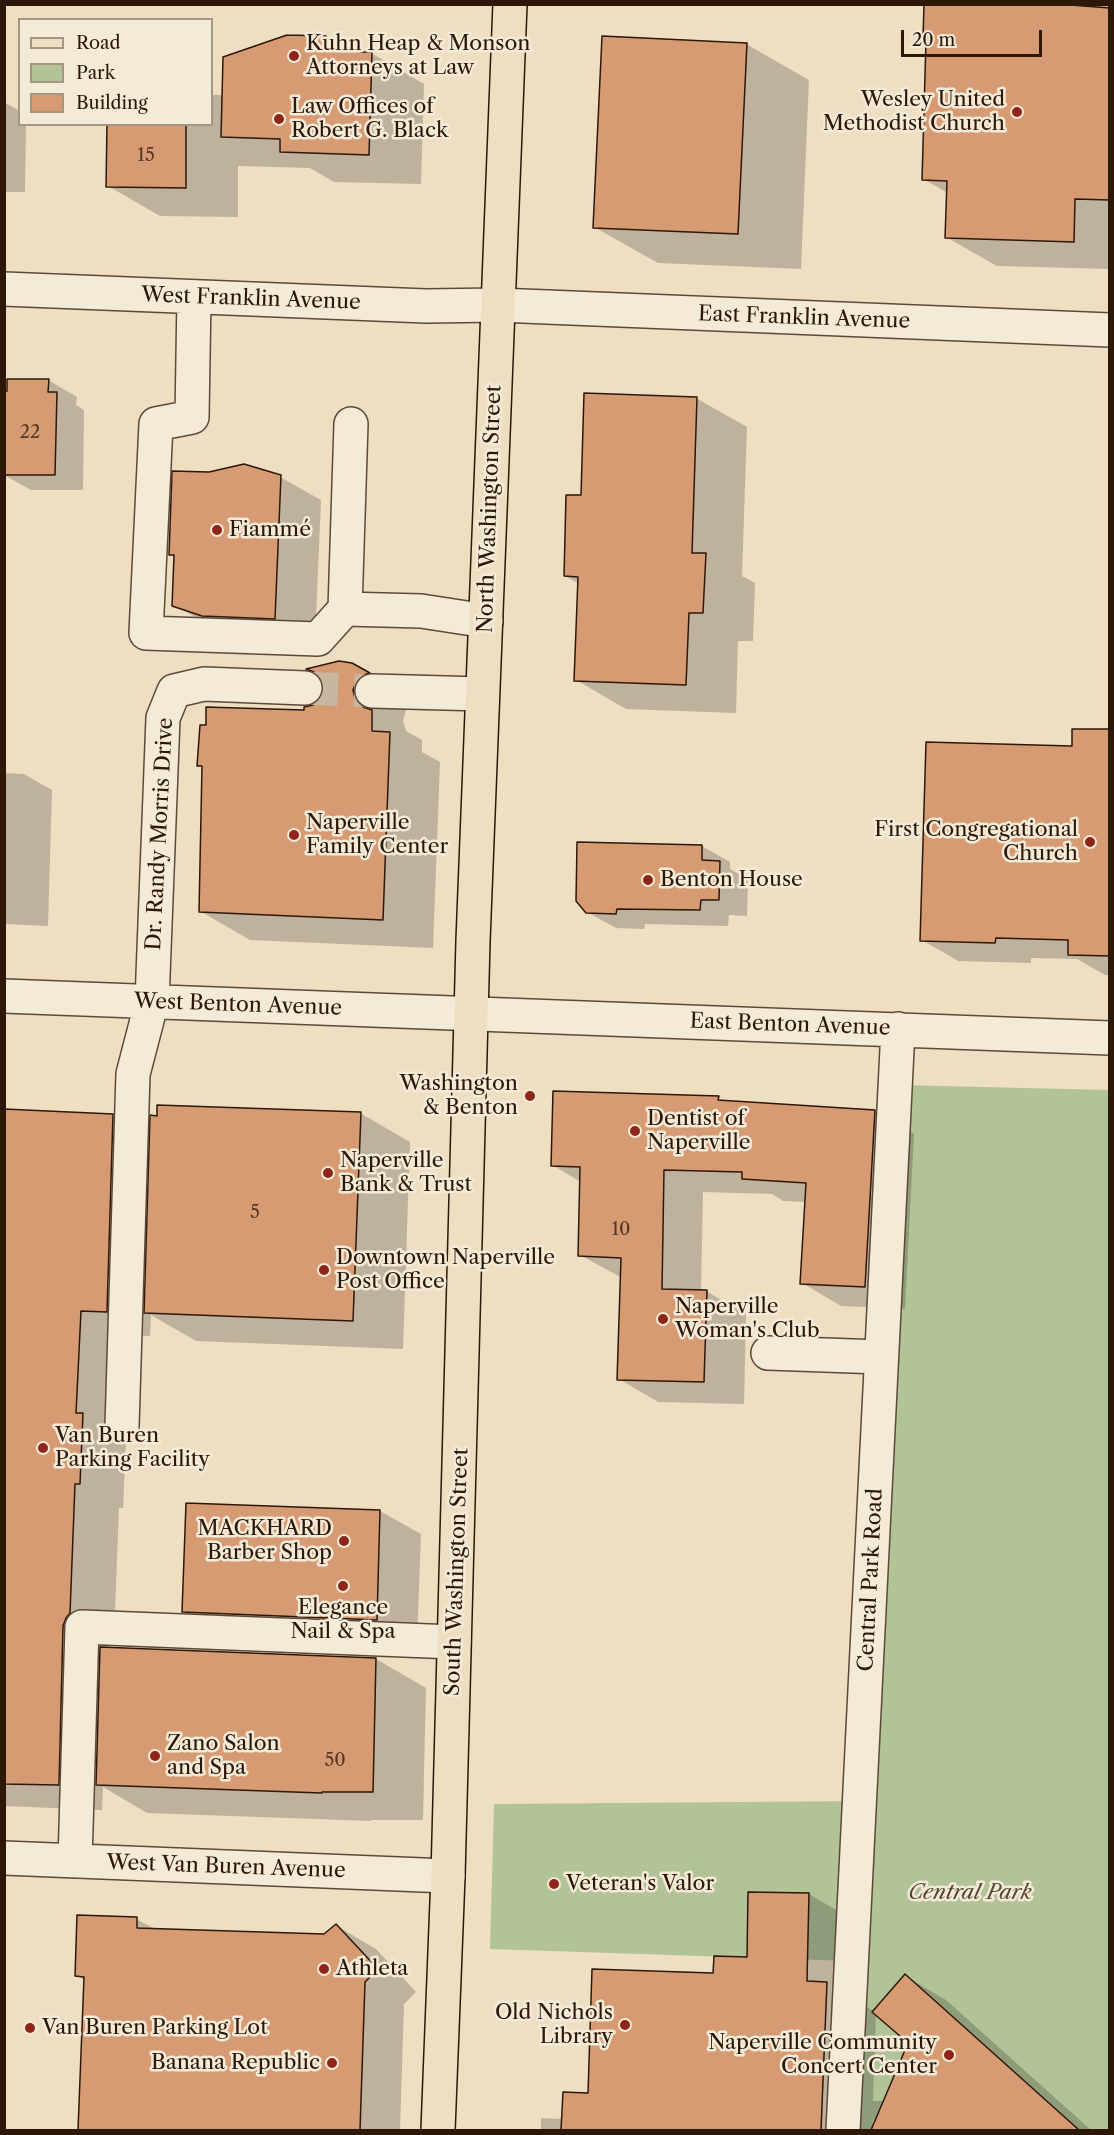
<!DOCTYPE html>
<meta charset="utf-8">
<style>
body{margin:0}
#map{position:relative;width:1114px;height:2135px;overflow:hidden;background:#eedfc3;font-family:"Libre Caslon Text",serif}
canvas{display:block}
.frame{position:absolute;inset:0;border:6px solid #2d1709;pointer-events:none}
.legend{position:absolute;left:18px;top:18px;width:195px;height:108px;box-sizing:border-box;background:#f4ead8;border:2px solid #a49685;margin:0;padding:8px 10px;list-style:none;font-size:18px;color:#2d1709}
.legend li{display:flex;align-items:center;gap:12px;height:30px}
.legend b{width:30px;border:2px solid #a49685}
.scale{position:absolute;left:901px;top:30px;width:141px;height:27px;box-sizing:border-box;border:3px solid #2d1709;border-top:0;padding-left:8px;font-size:18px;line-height:21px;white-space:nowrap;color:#2d1709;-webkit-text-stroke:4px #f4ead8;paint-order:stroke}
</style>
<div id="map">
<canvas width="1114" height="2135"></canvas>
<div class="frame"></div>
<ul class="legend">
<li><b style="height:8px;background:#eedfc3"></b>Road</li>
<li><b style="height:16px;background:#b3c398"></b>Park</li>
<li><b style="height:16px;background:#d79b74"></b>Building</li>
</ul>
<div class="scale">20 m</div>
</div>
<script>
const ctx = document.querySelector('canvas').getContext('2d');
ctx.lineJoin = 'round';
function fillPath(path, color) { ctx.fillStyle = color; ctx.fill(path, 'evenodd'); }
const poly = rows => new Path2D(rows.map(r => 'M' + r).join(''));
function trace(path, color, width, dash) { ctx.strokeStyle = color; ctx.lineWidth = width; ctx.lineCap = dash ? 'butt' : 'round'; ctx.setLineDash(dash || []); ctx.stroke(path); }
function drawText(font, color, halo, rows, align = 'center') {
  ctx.font = font + ' "Libre Caslon Text",serif'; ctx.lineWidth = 5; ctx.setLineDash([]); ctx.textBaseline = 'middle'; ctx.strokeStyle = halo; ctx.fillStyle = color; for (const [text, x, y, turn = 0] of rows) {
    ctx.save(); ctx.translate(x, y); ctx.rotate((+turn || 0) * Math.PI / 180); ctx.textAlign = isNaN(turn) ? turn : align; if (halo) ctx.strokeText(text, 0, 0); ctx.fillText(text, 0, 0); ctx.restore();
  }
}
const green = poly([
 [900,1085,1109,1090,1109,2130,843,2130,849,1961,490,1949,494,1804,865,1801]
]);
const shadow = poly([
 [925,4,1107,4,1107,10,1110,10,1110,269,997,266,946,237,948,193,923,179,928,41],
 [287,37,326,38,346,49,360,50,366,53,371,53,424,84,421,184,334,182,310,168,238,166,238,217,160,216,108,186,109,124,212,124,212,95,224,95],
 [746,44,809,80,801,269,658,263,594,227],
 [4,102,20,111,20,124,26,124,25,192,4,192],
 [48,380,77,397,76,405,84,410,83,490,31,490,4,475],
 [696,398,747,427,742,576,755,583,753,641,738,641,736,713,626,709,576,680,579,584,565,576,583,496],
 [280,477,321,500,315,641,214,628,174,605,176,557,170,554],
 [351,664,417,702,406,710,403,721,406,731,422,740,422,752,440,762,433,948,250,940,200,911,204,768,199,765,314,706,322,699,325,689,321,676,310,670],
 [1110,731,1110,975,1105,975,1077,959,1031,958,1031,963,958,961,922,940,1073,748],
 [4,773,24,774,52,790,48,926,4,924],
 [702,846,730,862,730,869,748,879,747,916,729,915,728,926,645,924,644,929,616,928,587,912],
 [718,1098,725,1102,875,1111,914,1134,905,1309,841,1306,802,1283,806,1202,783,1201,772,1194,703,1192,701,1291,706,1291,746,1314,744,1404,658,1402,619,1379,622,1278,580,1255,581,1182,552,1165],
 [4,1111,113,1115,151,1138,360,1113,410,1142,403,1349,196,1341,151,1315,150,1336,124,1335,126,1440,123,1508,119,1508,114,1638,108,1648,376,1659,426,1688,423,1820,371,1820,371,1821,147,1813,103,1787,102,1810,4,1806],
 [187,1505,380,1511,421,1534,417,1643,224,1635,184,1611],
 [809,1894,858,1923,856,2001,874,2011,905,1976,946,2000,1091,2130,884,2130,873,2119,872,2130,541,2130,541,2118,563,2119,714,1975,748,1958],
 [876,2014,909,2042,885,2101,873,2101],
 [136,1919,157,1930,325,1936,337,1926,376,1949,416,1992,404,2004,400,2130,79,2130,85,1980,77,1975]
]);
const building = poly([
 [924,4,1057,4,1110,8,1110,200,1075,199,1074,242,945,238,947,181,922,180,926,40,923,39,924,4],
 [287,35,326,36,326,47,360,48,360,52,372,52,369,155,280,152,280,139,221,137,223,57,287,35],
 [602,36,747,43,738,234,593,228,602,36],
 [107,124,186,124,186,188,106,187,107,124],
 [7,379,49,379,48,392,57,392,55,475,4,475,4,391,7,391,7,379],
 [584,393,697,397,692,553,706,553,703,613,689,613,686,685,574,681,578,577,564,576,566,495,581,495,584,393],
 [244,464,281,475,275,619,202,616,172,606,174,555,169,555,172,471,209,472,244,464],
 [339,661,352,663,370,673,363,675,356,682,353,690,355,699,363,707,372,710,372,731,390,732,383,920,199,912,202,766,197,766,200,725,206,725,206,707,304,710,304,707,313,705,320,698,324,689,321,679,314,672,306,669,339,661],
 [1072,729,1110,729,1110,956,1068,955,1068,940,996,938,995,943,920,941,926,742,1072,746,1072,729],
 [577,842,702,845,702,860,720,861,719,900,701,900,700,910,617,909,616,914,586,913,576,901,577,842],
 [553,1091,719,1096,718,1100,875,1110,865,1287,800,1284,806,1183,742,1179,742,1172,664,1170,662,1289,707,1290,704,1382,617,1380,621,1258,578,1256,580,1167,551,1166,553,1091],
 [157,1105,361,1112,353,1321,144,1313,150,1115,157,1116,157,1105],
 [4,1109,113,1114,107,1312,81,1311,76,1413,83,1413,80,1484,75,1484,70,1613,66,1618,63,1626,59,1785,4,1784,4,1109],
 [186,1503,380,1510,377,1620,182,1612,186,1503],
 [100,1647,376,1658,373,1792,322,1792,322,1793,96,1785,100,1647],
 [748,1892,809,1893,807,1981,827,1982,821,2130,561,2130,563,2092,588,2093,592,1969,713,1973,714,1956,747,1957,748,1892],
 [77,1915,137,1917,137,1928,324,1934,336,1924,378,1969,365,1982,360,2130,78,2130,84,1977,75,1976,77,1915],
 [905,1974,943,2008,1079,2130,871,2130,908,2043,872,2012,905,1974]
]);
const minorTunnel = poly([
 [305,688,372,691]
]);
const minor = poly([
 [4,289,426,306,498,305,1110,330],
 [194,297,192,417,156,424,146,633,318,639,345,609,351,424],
 [345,609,421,611,486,621],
 [372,691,482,694],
 [4,996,1110,1038],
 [768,1353,881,1357],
 [122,1426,133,1074,152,1001,163,718,174,691,204,684,305,688],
 [4,1858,448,1876],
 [75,1861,82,1627,454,1642],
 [843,2130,898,1029]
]);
const major = poly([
 [438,2130,448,1876,473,941,510,4]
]);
const markers = [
 [294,56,6,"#8f2418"],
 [1017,112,6,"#8f2418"],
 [279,119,6,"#8f2418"],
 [217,530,6,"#8f2418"],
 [294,835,6,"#8f2418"],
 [1090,842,6,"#8f2418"],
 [648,880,6,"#8f2418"],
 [530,1096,6,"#8f2418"],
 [635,1131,6,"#8f2418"],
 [328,1173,6,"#8f2418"],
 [324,1270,6,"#8f2418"],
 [663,1319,6,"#8f2418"],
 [43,1448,6,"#8f2418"],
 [344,1541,6,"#8f2418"],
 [343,1586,6,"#8f2418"],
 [155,1756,6,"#8f2418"],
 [554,1884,6,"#8f2418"],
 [324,1969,6,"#8f2418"],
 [625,2025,6,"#8f2418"],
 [30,2028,6,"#8f2418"],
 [949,2055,6,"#8f2418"],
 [332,2063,6,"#8f2418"]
];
const numberNames = [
 ["15",146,156],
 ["22",30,433],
 ["5",255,1213],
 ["10",621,1230],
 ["50",335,1761]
];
const poiNames = [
 ["Kuhn Heap & Monson",306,44],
 ["Attorneys at Law",306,68],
 ["Wesley United",1005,100,"right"],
 ["Methodist Church",1005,124,"right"],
 ["Law Offices of",291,107],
 ["Robert G. Black",291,131],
 ["Fiammé",229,530],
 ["Naperville",306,823],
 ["Family Center",306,847],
 ["First Congregational",1078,830,"right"],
 ["Church",1078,854,"right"],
 ["Benton House",660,880],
 ["Washington",518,1084,"right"],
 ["& Benton",518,1108,"right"],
 ["Dentist of",647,1119],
 ["Naperville",647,1143],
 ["Naperville",340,1161],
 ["Bank & Trust",340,1185],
 ["Downtown Naperville",336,1258],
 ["Post Office",336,1282],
 ["Naperville",675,1307],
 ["Woman's Club",675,1331],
 ["Van Buren",55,1436],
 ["Parking Facility",55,1460],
 ["MACKHARD",332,1529,"right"],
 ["Barber Shop",332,1553,"right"],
 ["Elegance",343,1608,"center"],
 ["Nail & Spa",343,1632,"center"],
 ["Zano Salon",167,1744],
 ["and Spa",167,1768],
 ["Veteran's Valor",566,1884],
 ["Athleta",336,1969],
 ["Old Nichols",613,2013,"right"],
 ["Library",613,2037,"right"],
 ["Van Buren Parking Lot",42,2028],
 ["Naperville Community",937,2043,"right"],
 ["Concert Center",937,2067,"right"],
 ["Banana Republic",320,2063,"right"]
];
const streetNames = [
 ["West Franklin Avenue",251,299,2],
 ["East Franklin Avenue",804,318,2],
 ["North Washington Street",490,509,-88],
 ["Dr. Randy Morris Drive",160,834,-87],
 ["West Benton Avenue",238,1005,2],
 ["East Benton Avenue",790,1025,2],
 ["South Washington Street",457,1572,-88],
 ["Central Park Road",871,1580,-87],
 ["West Van Buren Avenue",226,1867,2]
];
const parkNames = [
 ["Central Park",970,1893]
];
fillPath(green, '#b3c398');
fillPath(shadow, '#0003');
fillPath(building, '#d79b74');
trace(building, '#2d1709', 1.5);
trace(minorTunnel, '#c7b79e', 33, [33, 16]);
trace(minor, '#5d4938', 36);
trace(major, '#2d1709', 36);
trace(minor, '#f4ead8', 33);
trace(major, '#eedfc3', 33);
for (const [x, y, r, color] of markers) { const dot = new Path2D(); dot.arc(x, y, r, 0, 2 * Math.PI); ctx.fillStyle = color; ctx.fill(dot); trace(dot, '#f4ead8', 2); }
drawText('18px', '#583824', null, numberNames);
drawText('21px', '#2d1709', '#f4ead8', poiNames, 'left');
drawText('21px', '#2d1709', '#f4ead8', streetNames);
drawText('italic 21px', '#554b34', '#f4ead8', parkNames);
</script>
